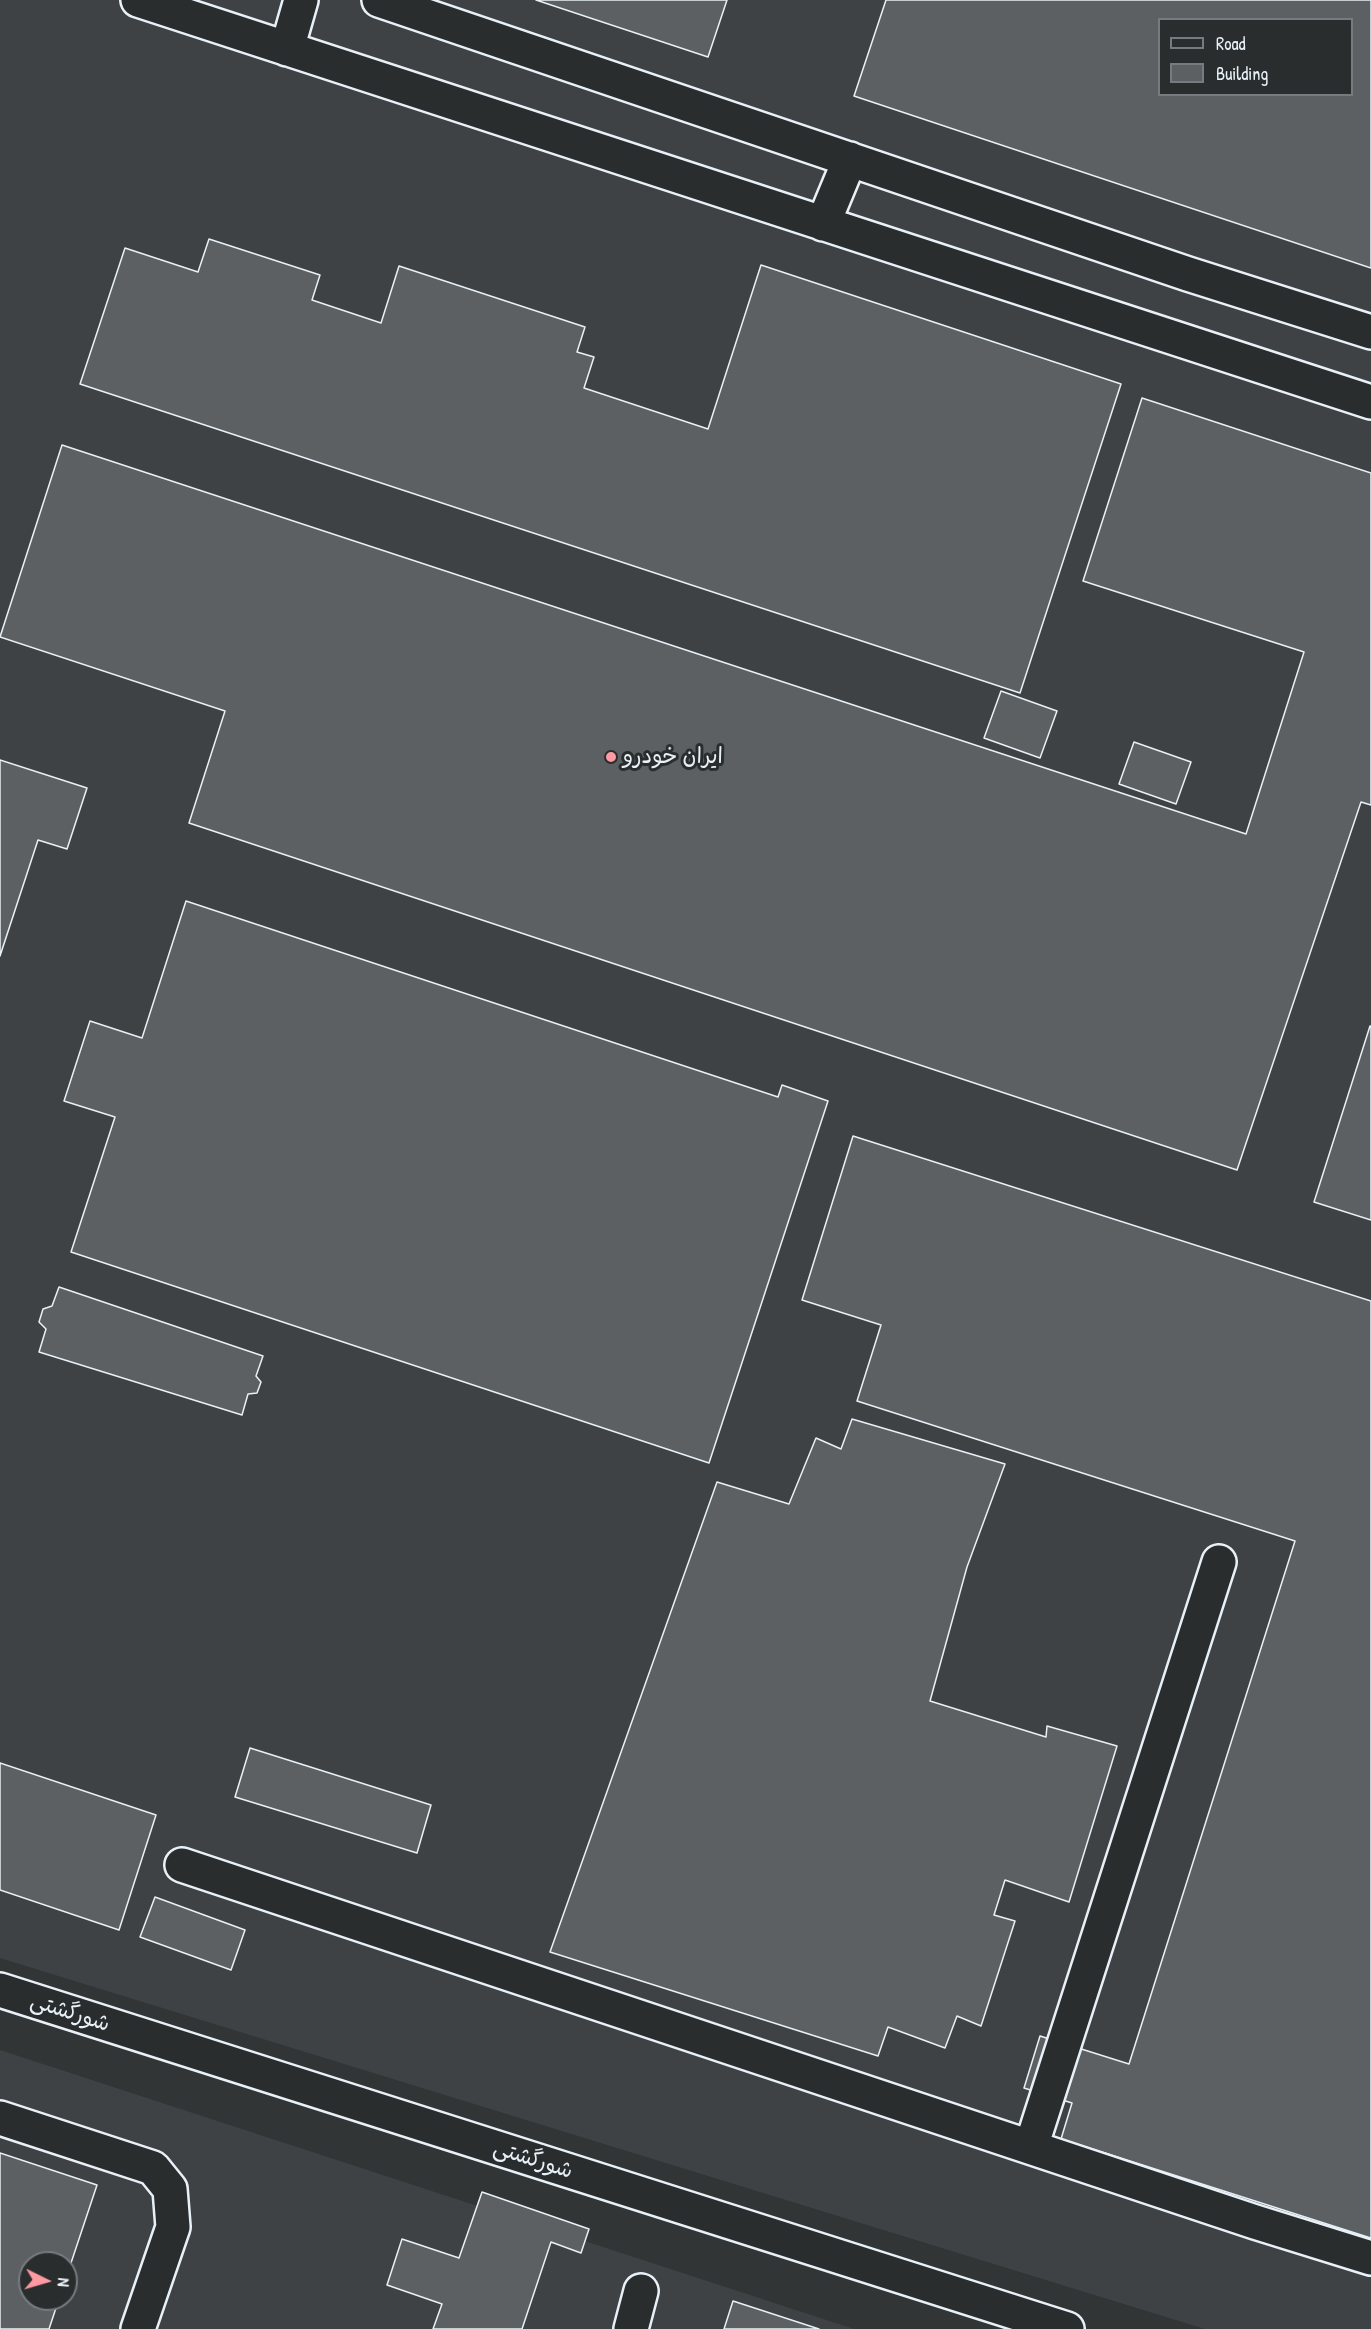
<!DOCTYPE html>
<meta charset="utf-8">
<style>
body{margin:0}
#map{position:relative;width:1371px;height:2329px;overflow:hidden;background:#323536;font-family:"Patrick Hand",sans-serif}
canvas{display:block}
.legend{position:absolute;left:1158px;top:18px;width:195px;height:78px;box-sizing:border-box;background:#2a2d2e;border:2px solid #767b7f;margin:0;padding:8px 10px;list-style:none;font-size:18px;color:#e8f1f8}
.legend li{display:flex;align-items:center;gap:12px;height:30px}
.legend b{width:30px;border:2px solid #767b7f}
.north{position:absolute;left:18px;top:2251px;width:60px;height:60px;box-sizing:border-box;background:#2a2d2e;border:2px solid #767b7f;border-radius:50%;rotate:95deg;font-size:16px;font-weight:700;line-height:24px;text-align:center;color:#e8f1f8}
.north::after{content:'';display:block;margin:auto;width:21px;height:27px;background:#ff9aa2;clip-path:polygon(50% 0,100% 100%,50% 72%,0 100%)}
</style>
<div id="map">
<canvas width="1371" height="2329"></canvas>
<ul class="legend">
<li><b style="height:8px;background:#2a2d2e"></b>Road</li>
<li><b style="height:16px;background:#5c6063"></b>Building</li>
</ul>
<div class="north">N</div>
</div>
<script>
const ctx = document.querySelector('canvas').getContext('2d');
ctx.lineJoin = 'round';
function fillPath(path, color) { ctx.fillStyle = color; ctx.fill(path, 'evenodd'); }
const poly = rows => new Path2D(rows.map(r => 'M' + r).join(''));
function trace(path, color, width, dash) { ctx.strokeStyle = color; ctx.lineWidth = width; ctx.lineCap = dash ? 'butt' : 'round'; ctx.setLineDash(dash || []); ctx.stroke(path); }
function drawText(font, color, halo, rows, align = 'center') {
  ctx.font = font + ' "Patrick Hand","Playpen Sans Arabic",sans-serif'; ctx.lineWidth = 6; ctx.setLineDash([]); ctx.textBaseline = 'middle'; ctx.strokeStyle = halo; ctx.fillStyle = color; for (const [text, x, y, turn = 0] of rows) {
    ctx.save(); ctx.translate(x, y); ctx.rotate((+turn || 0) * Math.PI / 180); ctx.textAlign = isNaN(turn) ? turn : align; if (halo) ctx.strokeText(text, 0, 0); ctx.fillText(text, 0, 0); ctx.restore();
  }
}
const built = poly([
 [0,0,1371,0,1371,2329,1205,2329,0,1958],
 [1160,20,1352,20,1352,94,1160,94],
 [0,2050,854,2329,0,2329],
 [30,2263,66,2263,66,2299,30,2299]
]);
const building = poly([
 [536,0,727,0,708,57,536,0],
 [886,0,1371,0,1371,268,854,96,886,0],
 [1160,20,1352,20,1352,94,1160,94,1160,20],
 [209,239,320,275,312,300,381,323,399,266,585,327,577,352,594,357,584,388,708,429,761,265,1121,384,1020,693,80,384,125,248,198,272,209,239],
 [1142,398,1371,473,1371,805,1361,802,1237,1170,189,823,225,711,0,637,62,445,1246,834,1304,652,1083,581,1142,398],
 [1001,691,1057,711,1040,758,984,738,1001,691],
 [1134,742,1191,762,1176,804,1119,784,1134,742],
 [0,760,87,788,67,849,38,840,0,956,0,760],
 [186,901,778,1097,782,1085,828,1101,709,1463,71,1252,115,1117,64,1101,90,1021,142,1038,186,901],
 [1370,1026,1371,1026,1371,1220,1314,1202,1370,1026],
 [853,1136,1371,1301,1371,2238,1061,2139,1072,2103,1024,2088,1040,2036,1129,2064,1295,1541,857,1401,881,1325,802,1300,853,1136],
 [59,1287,263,1356,256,1376,261,1382,257,1393,248,1394,242,1415,39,1352,46,1329,39,1322,43,1309,52,1306,59,1287],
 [852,1419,1005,1464,967,1567,930,1701,1046,1737,1047,1726,1117,1746,1069,1902,1005,1880,994,1915,1015,1921,981,2026,957,2016,945,2048,888,2027,878,2056,550,1952,717,1482,789,1504,816,1438,841,1449,852,1419],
 [250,1748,431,1805,417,1853,235,1797,250,1748],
 [0,1763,156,1815,119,1930,0,1890,0,1763],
 [155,1897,245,1930,231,1970,140,1937,155,1897],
 [0,2153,97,2185,66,2278,66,2263,30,2263,30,2299,59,2299,49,2329,0,2329,0,2153],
 [482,2192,589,2229,581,2253,551,2242,522,2329,433,2329,442,2304,387,2285,402,2239,459,2258,482,2192],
 [733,2301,819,2329,724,2329,733,2301]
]);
const minor = poly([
 [138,0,1371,402],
 [379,0,1188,274,1371,332],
 [287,49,301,0],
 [823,224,850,159],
 [182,1865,1255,2222,1371,2258],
 [0,1990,1067,2329],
 [0,2118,153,2168,170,2189,173,2227,138,2329],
 [1031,2147,1219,1562],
 [631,2329,641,2291]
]);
const markers = [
 [611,757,6,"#ff9aa2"]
];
const poiNames = [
 ["ایران خودرو",623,757]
];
const streetNames = [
 ["شورگشتی",70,2013,18],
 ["شورگشتی",533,2160,18]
];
fillPath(built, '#3f4244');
fillPath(building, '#5c6063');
trace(building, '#e8f1f8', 1.5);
trace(minor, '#e8f1f8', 38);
trace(minor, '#2a2d2e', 33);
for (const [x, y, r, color] of markers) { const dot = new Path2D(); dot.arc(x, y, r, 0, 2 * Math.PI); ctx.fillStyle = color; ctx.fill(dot); trace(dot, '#2a2d2e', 2); }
drawText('22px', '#e8f1f8', '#2a2d2e', poiNames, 'left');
drawText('22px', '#e8f1f8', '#2a2d2e', streetNames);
</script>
